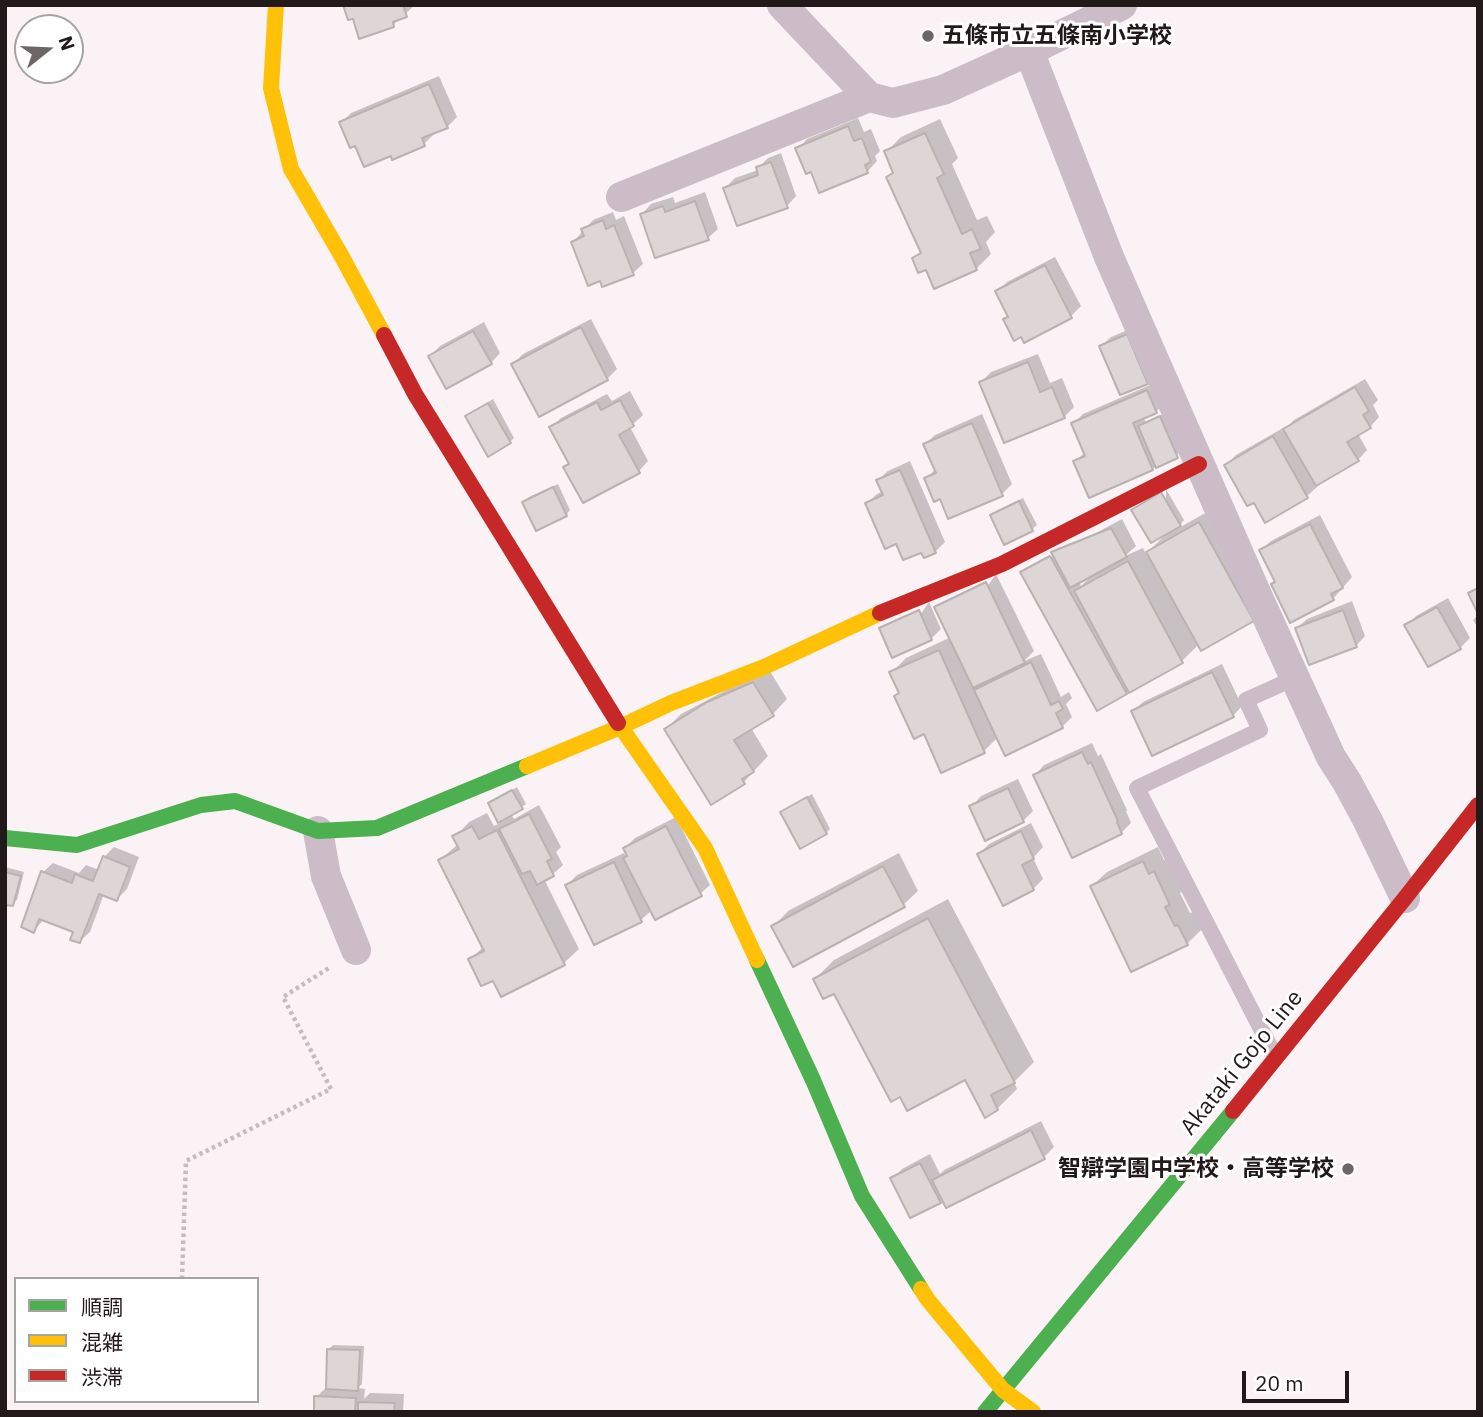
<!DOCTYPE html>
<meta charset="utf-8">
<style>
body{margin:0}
#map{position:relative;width:1483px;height:1417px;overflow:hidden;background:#faf2f4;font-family:"IBM Plex Sans","Noto Sans JP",sans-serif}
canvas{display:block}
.frame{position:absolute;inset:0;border:7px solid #21191a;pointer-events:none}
.legend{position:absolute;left:14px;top:1277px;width:245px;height:126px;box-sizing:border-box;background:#fff;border:2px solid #a6a3a3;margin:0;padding:9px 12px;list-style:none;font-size:21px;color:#21191a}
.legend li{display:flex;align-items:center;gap:14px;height:35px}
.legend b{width:35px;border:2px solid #a6a3a3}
.north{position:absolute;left:14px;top:14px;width:70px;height:70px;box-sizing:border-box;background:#fff;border:2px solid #a6a3a3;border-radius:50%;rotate:72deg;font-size:19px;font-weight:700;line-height:28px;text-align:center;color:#21191a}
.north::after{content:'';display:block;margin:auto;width:24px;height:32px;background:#6d6566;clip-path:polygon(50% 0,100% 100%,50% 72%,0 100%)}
.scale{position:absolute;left:1242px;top:1371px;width:107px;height:32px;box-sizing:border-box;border:4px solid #21191a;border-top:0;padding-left:9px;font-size:21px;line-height:24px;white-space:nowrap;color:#21191a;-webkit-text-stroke:5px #fff;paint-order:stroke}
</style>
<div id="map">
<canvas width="1483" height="1417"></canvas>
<div class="frame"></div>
<ul class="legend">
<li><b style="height:9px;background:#4caf50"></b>順調</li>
<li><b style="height:9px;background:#ffc107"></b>混雑</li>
<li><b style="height:9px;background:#c62828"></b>渋滞</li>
</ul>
<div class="north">N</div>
<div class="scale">20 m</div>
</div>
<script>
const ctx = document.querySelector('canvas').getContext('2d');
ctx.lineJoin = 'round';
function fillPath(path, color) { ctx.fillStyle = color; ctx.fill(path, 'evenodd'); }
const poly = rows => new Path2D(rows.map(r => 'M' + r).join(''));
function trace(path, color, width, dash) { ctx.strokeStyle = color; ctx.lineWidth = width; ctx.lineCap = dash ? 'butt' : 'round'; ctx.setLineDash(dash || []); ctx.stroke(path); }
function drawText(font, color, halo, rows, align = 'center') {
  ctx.font = font + ' "IBM Plex Sans","Noto Sans JP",sans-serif'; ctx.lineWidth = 6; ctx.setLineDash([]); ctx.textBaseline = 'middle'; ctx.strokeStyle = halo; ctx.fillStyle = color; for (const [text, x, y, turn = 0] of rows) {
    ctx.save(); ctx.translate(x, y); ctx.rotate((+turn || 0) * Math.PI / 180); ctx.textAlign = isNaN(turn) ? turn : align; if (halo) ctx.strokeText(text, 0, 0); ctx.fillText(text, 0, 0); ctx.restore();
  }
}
const shadow = poly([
 [345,5,415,5,393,25,354,16],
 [439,76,457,117,447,127,433,132,434,134,424,144,392,154,356,144,341,123,351,113],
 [858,118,864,132,871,129,880,151,875,156,877,161,868,171,820,190,812,170,798,149,807,139],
 [940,119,958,158,952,164,977,220,987,216,995,232,986,242,991,254,976,269,927,268,914,258,921,251,888,177,894,171,886,152,901,137],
 [781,153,796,196,787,206,725,188,735,178,758,170,758,168,768,158],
 [705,192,718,229,708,238,642,214,651,204,673,197,675,203],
 [613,212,616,220,624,216,643,264,633,273,573,242,593,220],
 [1055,257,1081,306,1071,316,1025,340,1005,319,1009,315,997,292,1007,282],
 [591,319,617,369,607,379,513,364,523,354],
 [484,322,500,353,491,363,430,356,440,346],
 [1137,326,1156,372,1147,382,1101,346,1111,337],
 [1038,354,1050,383,1062,378,1074,407,1064,417,981,382,991,372],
 [1365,379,1378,400,1373,405,1379,417,1370,427,1358,434,1367,450,1358,460,1315,484,1317,487,1307,496,1255,500,1226,465,1236,455,1283,428,1284,430,1294,420],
 [1157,382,1165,402,1156,412,1143,417,1146,422,1165,413,1181,452,1152,469,1075,462,1085,452,1073,424,1083,414],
 [630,391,643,415,630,427,648,461,639,471,565,467,570,462,551,428,561,418,607,394,612,401],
 [493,399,514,438,510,442,467,416,472,412],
 [982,414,1012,484,1002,494,941,497,926,478,936,469,925,444,935,435],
 [910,461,945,542,935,552,922,550,897,542,867,503,877,494,883,491,878,480,888,471],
 [558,484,570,510,566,515,524,502,529,497],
 [1166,489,1184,520,1177,529,1214,508,1268,605,1199,644,1182,661,1129,689,1126,693,1022,573,1122,519,1136,546,1125,556,1143,548,1146,554,1166,534],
 [1091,576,1081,586,1079,582],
 [1023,498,1037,525,1032,529,992,515,996,511],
 [1320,515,1352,577,1333,599,1277,581,1261,550,1271,541],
 [996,574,1034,651,1024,661,1041,654,1061,697,1069,692,1072,698,1066,704,1072,717,1062,727,998,737,984,751,925,732,900,692,891,673,906,658,951,637],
 [1448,598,1470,638,1460,648,1407,626,1416,616],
 [1352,601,1365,636,1356,646,1297,628,1307,619],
 [929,602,941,629,931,639,893,655],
 [1478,615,1478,628,1473,620],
 [1222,664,1242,706,1233,716,1133,711,1143,702],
 [768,668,787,699,773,714,751,728,768,756,743,783,666,729,681,714],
 [1092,743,1098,756,1101,754,1127,810,1126,811,1131,823,1121,833,1035,775,1044,765],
 [1018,779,1033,811,1023,821,986,838,972,806,981,796],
 [517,787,526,804,511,814,514,819,539,805,561,847,556,852,563,865,553,874,544,879,579,949,564,963,493,978,470,960,484,946,440,860,458,844,455,837,469,822,487,813,494,826,500,823,490,804],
 [812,794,830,829,826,833,782,812,787,808],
 [676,817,710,885,700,894,652,910,641,920,567,885,577,875,624,853,626,857,629,854,625,848,635,838],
 [1031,823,1043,847,1033,858,1043,879,1033,889,979,854,989,844],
 [114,847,139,857,127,889,117,899,104,894,90,932,80,941,75,931,44,919,34,931,43,872,53,863,79,873,86,865,99,870,104,857],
 [1158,847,1164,860,1169,858,1184,889,1180,893,1190,913,1193,912,1202,929,1187,944,1092,886,1107,872],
 [899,853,918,891,903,905,774,926,788,911],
 [5,867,24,872,17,900,12,904,5,903],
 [948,899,1034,1062,1014,1082,1017,1089,997,1109,986,1115,966,1077,815,979,834,960],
 [1041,1121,1054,1147,1044,1157,947,1206,943,1198,940,1201,892,1179,902,1169,930,1154,940,1174,944,1170],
 [333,1345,364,1346,362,1384,358,1388,365,1389,364,1399,370,1393,404,1394,403,1412,315,1412,316,1397,327,1387,329,1349]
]);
const building = poly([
 [343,5,403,5,407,17,393,22,394,27,359,39,353,19,348,20,343,5],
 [429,84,448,128,422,138,425,146,392,160,391,156,364,167,355,146,350,148,339,122,429,84],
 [848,126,854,141,862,138,871,162,865,165,868,173,819,193,811,172,806,174,795,148,848,126],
 [925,133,944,174,937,178,962,234,972,229,981,249,970,253,977,270,934,289,926,270,918,273,912,258,921,253,886,177,893,173,884,151,925,133],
 [771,162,788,208,737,226,723,188,758,175,756,167,771,162],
 [695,201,709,240,655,258,640,214,663,206,665,212,695,201],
 [603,220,606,229,614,225,634,275,602,287,600,281,588,286,571,242,584,236,581,229,603,220],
 [1045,265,1072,318,1024,343,1021,337,1014,341,1003,319,1008,317,995,291,1045,265],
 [581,327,608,380,539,417,511,364,581,327],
 [473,331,492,364,446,389,428,356,473,331],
 [1127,334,1148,384,1120,395,1099,346,1127,334],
 [1028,362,1040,392,1052,387,1065,418,1004,443,979,382,1028,362],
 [1355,387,1369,411,1363,415,1371,428,1347,442,1359,461,1316,486,1283,429,1355,387],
 [1147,390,1157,413,1133,423,1153,470,1089,498,1073,461,1085,456,1071,423,1147,390],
 [620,400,634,426,619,435,640,473,583,503,563,467,569,464,549,427,597,402,601,410,620,400],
 [488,403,511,443,488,457,465,416,488,403],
 [1160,416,1178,458,1156,468,1138,426,1160,416],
 [972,423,1003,496,948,519,940,499,934,502,924,478,936,473,923,444,972,423],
 [1273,436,1308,498,1265,523,1254,503,1247,506,1224,465,1273,436],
 [900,470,936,553,924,558,921,553,903,560,896,544,885,549,865,503,883,495,876,480,900,470],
 [553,487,567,516,536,531,522,502,553,487],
 [1161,492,1181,526,1151,543,1131,510,1161,492],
 [1019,501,1033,531,1004,545,990,515,1019,501],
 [1199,522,1254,621,1201,651,1146,552,1199,522],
 [1310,524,1343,588,1331,594,1334,600,1290,623,1271,584,1275,582,1259,550,1310,524],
 [1111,528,1127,557,1070,588,1051,552,1111,528],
 [1050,556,1127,694,1097,711,1020,572,1050,556],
 [1128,561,1183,663,1129,693,1074,591,1128,561],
 [986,582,1025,663,973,688,934,607,986,582],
 [1478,588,1478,614,1468,593,1478,588],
 [1437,607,1461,649,1428,667,1404,625,1437,607],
 [919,610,932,640,892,658,879,628,919,610],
 [1343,610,1357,647,1309,665,1295,628,1343,610],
 [939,650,985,753,941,773,924,734,914,739,894,696,899,693,889,672,939,650],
 [1031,662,1051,705,1059,701,1063,709,1056,713,1063,728,1005,756,974,690,1031,662],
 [1212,672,1234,717,1152,756,1131,711,1212,672],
 [753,682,774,716,734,740,754,772,742,779,745,784,711,805,664,729,707,702,753,682],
 [1082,752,1088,764,1091,762,1118,821,1117,822,1122,834,1072,858,1033,775,1082,752],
 [1008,788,1024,822,985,841,969,806,1008,788],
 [512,790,523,809,498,823,488,803,512,790],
 [807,797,827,834,800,849,780,812,807,797],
 [529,814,552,859,547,861,554,876,537,885,530,871,522,874,499,829,529,814],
 [472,826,479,839,497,830,565,965,501,997,493,981,481,986,468,959,484,951,438,860,459,849,452,836,472,826],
 [666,826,702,896,655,920,623,858,627,856,623,848,666,826],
 [1021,831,1034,859,1022,865,1034,890,1003,906,977,854,1021,831],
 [103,856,130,867,117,901,99,894,80,943,70,940,73,932,39,919,34,933,21,927,41,871,72,883,75,874,93,881,103,856],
 [1143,861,1149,874,1154,871,1170,905,1165,907,1175,926,1178,925,1188,945,1131,972,1090,886,1143,861],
 [614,862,642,922,594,945,565,885,614,862],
 [883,866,905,907,793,967,771,926,883,866],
 [5,872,21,876,13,906,5,905,5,872],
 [928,918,1015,1083,991,1095,998,1110,985,1118,965,1080,907,1111,900,1097,891,1102,834,994,823,999,813,979,928,918],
 [1031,1130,1045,1159,946,1208,932,1180,1031,1130],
 [920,1163,941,1203,910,1218,890,1178,920,1163],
 [327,1349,360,1350,358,1391,326,1389,327,1349],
 [314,1396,356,1398,355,1412,314,1412,314,1396],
 [358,1402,395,1403,394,1412,358,1412,358,1402]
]);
const path = poly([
 [182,1279,186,1161,331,1089,283,997,329,968]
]);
const lane = poly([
 [1276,1058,1137,788,1260,730,1246,700,1295,678]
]);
const street = poly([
 [782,5,869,97,893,103,943,90,1029,51,1122,5],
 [1029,51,1109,257,1257,595,1331,757,1347,782,1368,821,1405,898],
 [621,197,869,97],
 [318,831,326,876,356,950]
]);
const fast = poly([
 [5,838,77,845,201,805,235,801,318,831,377,828,527,766],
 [757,960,813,1080,862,1196,921,1289],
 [985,1412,1233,1111]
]);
const slow = poly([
 [276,5,271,88,291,169,341,255,384,335],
 [618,723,705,848,757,960],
 [527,766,620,727,671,703,764,667,880,613],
 [921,1289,928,1300,1003,1390,1033,1412]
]);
const jam = poly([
 [384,335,415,394,618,723],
 [880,613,1002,564,1199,464],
 [1233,1111,1405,898,1478,805]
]);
const markers = [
 [928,36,7,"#6d6566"],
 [1348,1169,7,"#6d6566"]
];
const poiNames = [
 ["五條市立五條南小学校",942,36],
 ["智辯学園中学校・高等学校",1334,1169,"right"]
];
const streetNames = [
 ["Akataki Gojo Line",1242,1063,-51]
];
fillPath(shadow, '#0003');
fillPath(building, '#ded6d6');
trace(building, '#b9b2b1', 2);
trace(path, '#c6bbc2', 4.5, [3.5, 3.5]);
trace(lane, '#cbbcc7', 16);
trace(street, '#cbbcc7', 30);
trace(fast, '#4caf50', 16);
trace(slow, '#ffc107', 16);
trace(jam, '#c62828', 16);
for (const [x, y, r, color] of markers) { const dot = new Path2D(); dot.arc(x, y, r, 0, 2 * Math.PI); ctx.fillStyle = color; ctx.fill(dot); trace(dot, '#fff', 2.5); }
drawText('bold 23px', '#21191a', '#fff', poiNames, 'left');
drawText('23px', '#21191a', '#fff', streetNames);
</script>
